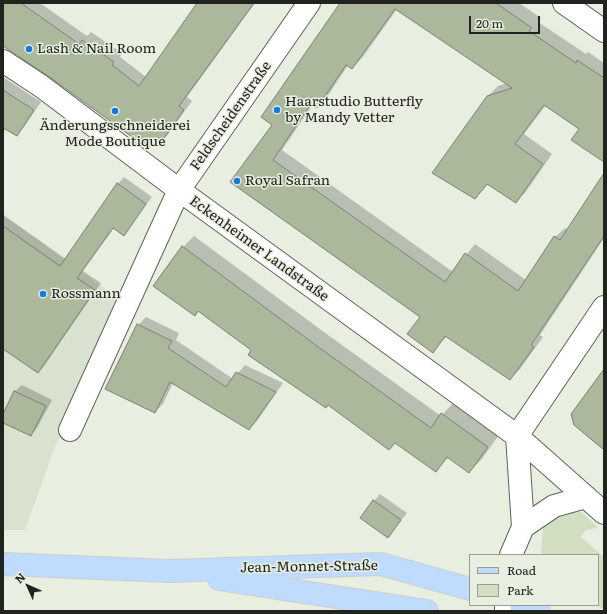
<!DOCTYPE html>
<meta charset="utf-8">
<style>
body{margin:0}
#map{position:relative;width:607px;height:614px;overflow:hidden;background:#e8eee0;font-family:Literata,serif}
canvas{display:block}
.frame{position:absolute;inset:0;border:4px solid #21231e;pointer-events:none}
.legend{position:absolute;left:469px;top:554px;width:130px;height:52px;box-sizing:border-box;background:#e8eee0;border:1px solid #989d92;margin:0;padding:5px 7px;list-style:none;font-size:12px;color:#21231e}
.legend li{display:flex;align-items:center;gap:8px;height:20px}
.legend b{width:20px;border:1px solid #989d92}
.north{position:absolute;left:8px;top:566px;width:40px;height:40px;-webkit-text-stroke:3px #e8eee0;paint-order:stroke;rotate:315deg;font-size:11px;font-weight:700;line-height:16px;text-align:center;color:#21231e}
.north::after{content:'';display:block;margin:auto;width:14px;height:18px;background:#21231e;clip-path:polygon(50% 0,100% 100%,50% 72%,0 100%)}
.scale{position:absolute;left:469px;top:16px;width:71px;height:18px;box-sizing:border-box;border:2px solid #21231e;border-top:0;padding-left:5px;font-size:12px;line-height:14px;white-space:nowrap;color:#21231e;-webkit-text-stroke:3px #e8eee0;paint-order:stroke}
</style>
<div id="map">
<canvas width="607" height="614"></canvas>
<div class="frame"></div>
<ul class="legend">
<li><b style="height:5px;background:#bfdcff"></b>Road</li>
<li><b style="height:11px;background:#d1dec2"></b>Park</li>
</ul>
<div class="north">N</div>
<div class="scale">20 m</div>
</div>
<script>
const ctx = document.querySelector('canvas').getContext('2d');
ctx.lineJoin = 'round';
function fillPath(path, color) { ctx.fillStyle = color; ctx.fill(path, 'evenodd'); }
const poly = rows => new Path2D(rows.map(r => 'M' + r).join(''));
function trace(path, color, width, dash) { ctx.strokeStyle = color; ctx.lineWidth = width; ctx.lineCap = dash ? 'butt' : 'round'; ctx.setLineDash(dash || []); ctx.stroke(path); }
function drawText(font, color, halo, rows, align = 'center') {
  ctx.font = font + ' Literata,serif'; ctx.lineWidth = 3; ctx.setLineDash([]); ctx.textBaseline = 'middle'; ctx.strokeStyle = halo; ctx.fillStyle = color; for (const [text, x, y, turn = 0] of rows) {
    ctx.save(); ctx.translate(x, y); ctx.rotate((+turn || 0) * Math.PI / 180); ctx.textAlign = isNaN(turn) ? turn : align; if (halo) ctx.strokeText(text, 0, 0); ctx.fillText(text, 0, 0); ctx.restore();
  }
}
const built = poly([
 [3,214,123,302,54,449,25,530,3,530]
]);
const green = poly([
 [566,511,581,512,598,527,585,531,581,537,604,557,604,609,594,605,598,605,598,555,541,555,543,529,547,523]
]);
const shadow = poly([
 [3,3,40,3,87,36,91,32,122,53,120,57,146,77,199,3,255,3,187,97,192,101,168,134,160,143,3,44],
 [341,3,519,3,541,18,538,22,586,54,588,52,604,63,604,161,580,128,546,105,524,134,552,154,525,193,515,202,488,184,475,198,488,96,498,86,507,83,397,9,362,58,352,68,348,65,327,97,317,107,313,104,282,150,453,272,475,244,526,280,555,237,565,228,568,230,604,175,604,238,540,335,543,337,520,369,510,379,447,336,433,352,421,316,232,182,273,125],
 [3,77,41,102,24,127,16,135,6,128,3,132],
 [124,177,152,197,124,234,114,228,83,271,101,283,44,366,38,372,3,348,3,215,66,259,118,184],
 [194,236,328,335,441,416,453,403,499,435,481,460,469,472,449,457,435,471,396,442,389,449,199,311,195,315,183,247],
 [146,317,179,333,176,340,233,379,245,365,283,383,257,421,249,429,173,383,163,404,155,412,138,325],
 [22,385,52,400,37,428,31,435,3,421,3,417,15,391],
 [380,494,407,513,388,537,374,501]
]);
const building = poly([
 [3,3,21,3,79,44,82,40,114,62,112,65,139,86,197,3,254,3,179,106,184,110,160,144,146,147,48,76,3,46,3,3],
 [340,3,496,3,532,28,529,31,576,63,577,60,604,78,604,162,571,140,579,129,544,105,515,144,543,164,516,203,487,184,475,199,432,173,487,96,512,88,395,9,352,69,346,65,317,108,311,104,273,160,445,282,465,253,518,291,554,236,560,240,604,173,604,236,531,345,534,347,510,380,445,336,433,353,407,334,420,317,230,182,272,125,261,117,340,3],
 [3,90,34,110,17,136,3,128,3,90],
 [117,183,146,204,124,236,113,228,77,278,95,290,38,373,3,349,3,226,60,266,117,183],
 [182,246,317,346,431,428,441,413,488,447,469,473,447,457,436,472,395,443,389,450,328,405,326,408,248,355,251,350,198,311,195,316,153,286,182,246],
 [137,324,172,341,168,348,226,387,236,372,276,392,249,430,170,382,155,413,105,389,137,324],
 [604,369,604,450,574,425,571,414,604,369],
 [14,391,46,406,31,436,3,423,3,414,14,391],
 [373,500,401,520,388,538,360,518,373,500]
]);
const minor = poly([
 [564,3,604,31],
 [3,61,41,86,179,190,517,436,604,513],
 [70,430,179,190,309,3],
 [517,436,604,307],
 [523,527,554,506,586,497],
 [511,555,523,527,517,436],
 [506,611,506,605]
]);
const major = poly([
 [3,564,169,571,381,564,470,589],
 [219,579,427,611],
 [521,605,539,611]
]);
const markers = [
 [29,49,4,"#127ae2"],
 [277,110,4,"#127ae2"],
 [115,111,4,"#127ae2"],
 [237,181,4,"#127ae2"],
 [43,294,4,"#127ae2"]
];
const poiNames = [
 ["Lash & Nail Room",37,49],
 ["Haarstudio Butterfly",285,102],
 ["by Mandy Vetter",285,118],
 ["Änderungsschneiderei",115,126,"center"],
 ["Mode Boutique",115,142,"center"],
 ["Royal Safran",245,181],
 ["Rossmann",51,294]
];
const streetNames = [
 ["Feldscheidenstraße",231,116,-55],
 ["Eckenheimer Landstraße",259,249,36],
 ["Jean-Monnet-Straße",309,567,-1]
];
fillPath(built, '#d9e2ce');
fillPath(green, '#d1dec2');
fillPath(shadow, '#0003');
fillPath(building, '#abb89b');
trace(building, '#7c8276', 1);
trace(minor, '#5f6459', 24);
trace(major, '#cecfce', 24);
trace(minor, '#fff', 22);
trace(major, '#bfdcff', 22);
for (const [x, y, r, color] of markers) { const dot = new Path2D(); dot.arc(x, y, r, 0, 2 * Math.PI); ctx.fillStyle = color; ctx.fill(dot); trace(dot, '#e8eee0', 1.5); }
drawText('14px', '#21231e', '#e8eee0', poiNames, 'left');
drawText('14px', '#21231e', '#e8eee0', streetNames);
</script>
